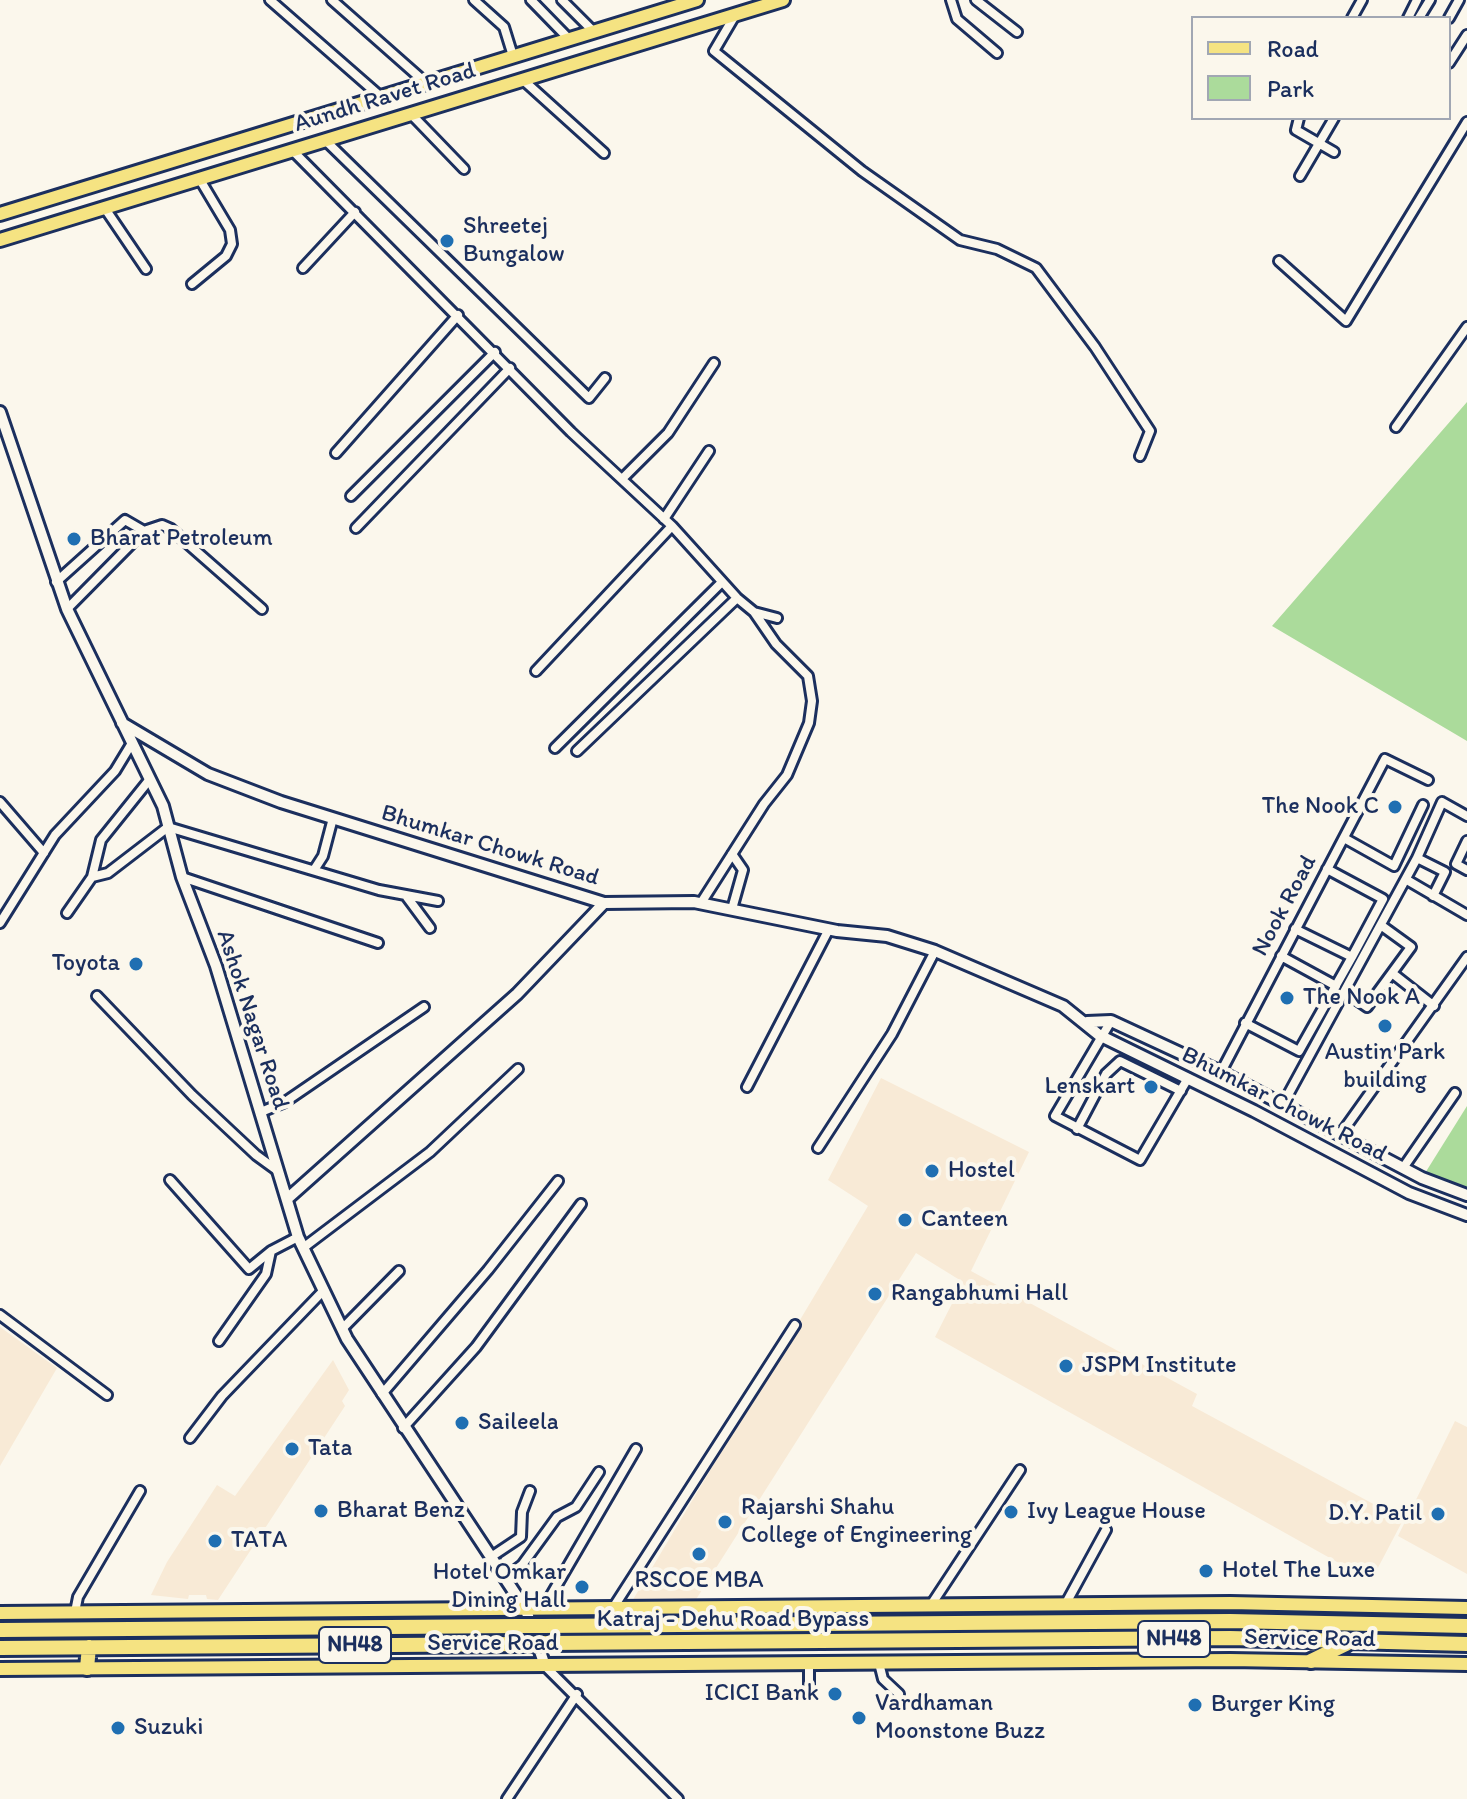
<!DOCTYPE html>
<style>
body{margin:0}
#map{position:relative;width:1467px;height:1799px;overflow:hidden;background:#fbf7ec;font-family:Itim,sans-serif}
canvas{display:block}
.legend{position:absolute;left:1191px;top:16px;width:260px;height:104px;box-sizing:border-box;background:#fbf7ec;border:2px solid #a1a7b3;margin:0;padding:10px 14px;list-style:none;font-size:24px;color:#1b2f5e}
.legend li{display:flex;align-items:center;gap:16px;height:40px}
.legend b{width:40px;border:2px solid #a1a7b3}
</style>
<div id="map">
<canvas width="1467" height="1799"></canvas>
<ul class="legend">
<li><b style="height:10px;background:#f5e382"></b>Road</li>
<li><b style="height:22px;background:#abdb9b"></b>Park</li>
</ul>
</div>
<script>
const ctx = document.querySelector('canvas').getContext('2d');
ctx.lineJoin = 'round';
function fillPath(path, color) { ctx.fillStyle = color; ctx.fill(path, 'evenodd'); }
const poly = rows => new Path2D(rows.map(r => 'M' + r).join(''));
function trace(path, color, width, dash) { ctx.strokeStyle = color; ctx.lineWidth = width; ctx.lineCap = dash ? 'butt' : 'round'; ctx.setLineDash(dash || []); ctx.stroke(path); }
function drawText(font, color, halo, rows, align = 'center') {
  ctx.font = font + ' Itim,sans-serif'; ctx.lineWidth = 8; ctx.setLineDash([]); ctx.textBaseline = 'middle'; ctx.strokeStyle = halo; ctx.fillStyle = color; for (const [text, x, y, turn = 0] of rows) {
    ctx.save(); ctx.translate(x, y); ctx.rotate((+turn || 0) * Math.PI / 180); ctx.textAlign = isNaN(turn) ? turn : align; if (halo) ctx.strokeText(text, 0, 0); ctx.fillText(text, 0, 0); ctx.restore();
  }
}
const built = poly([
 [881,1078,1029,1152,971,1271,1197,1394,1192,1406,1403,1520,1371,1581,935,1337,963,1282,916,1253,695,1601,631,1603,868,1206,828,1180],
 [0,1327,57,1368,0,1466],
 [333,1360,349,1390,342,1401,345,1406,218,1600,207,1599,206,1595,189,1595,188,1599,151,1595,167,1562,217,1485,235,1496],
 [1455,1421,1467,1427,1467,1574,1398,1536]
]);
const green = poly([
 [1467,402,1467,741,1272,626],
 [1467,1106,1467,1192,1422,1178]
]);
const minor = poly([
 [270,0,381,97],
 [332,0,426,83],
 [474,0,504,27,513,56],
 [531,0,569,39],
 [562,0,594,32],
 [951,0,957,19,997,53],
 [976,0,1017,32],
 [734,17,714,51,862,171,960,240,997,249,1036,268,1095,347,1150,431,1140,456],
 [1352,18,1362,0],
 [1408,18,1417,0],
 [1419,18,1430,0],
 [1449,18,1459,0],
 [1449,63,1467,35],
 [522,79,604,153],
 [410,113,464,169],
 [1299,118,1296,130,1334,152],
 [325,140,589,398,605,378],
 [292,150,571,432,672,526,737,598,754,612,777,618],
 [1300,176,1334,118],
 [104,207,146,269],
 [1279,261,1346,321,1467,122],
 [303,268,355,212],
 [192,284,226,256,232,244,230,230,199,178],
 [1396,427,1467,327],
 [336,453,458,315],
 [622,479,668,433,714,363],
 [351,496,495,352],
 [664,519,709,451],
 [356,528,510,368],
 [56,582,125,520,144,531],
 [67,609,144,531,162,525,171,529,262,609],
 [536,671,672,526],
 [555,748,722,582],
 [577,751,737,598],
 [0,802,44,853],
 [1344,838,1394,866,1423,805],
 [1467,841,1456,864,1467,870],
 [732,854,743,870,732,909],
 [314,870,323,856,333,818],
 [92,877,101,840,150,779],
 [182,877,378,943],
 [1407,880,1467,915],
 [1433,896,1445,872,1417,858,1442,802,1467,816],
 [407,897,430,928],
 [701,903,764,804,787,775,809,723,812,701,808,676,776,644,754,612],
 [67,913,92,877,108,873,168,827,379,890,438,901],
 [0,923,55,835,115,771,132,743],
 [1295,929,1352,957],
 [1281,956,1336,986],
 [1392,973,1434,1006],
 [1345,992,1367,1007,1411,947,1382,926],
 [97,996,192,1095,256,1155,278,1171],
 [1111,1021,1055,1116,1140,1160,1188,1078],
 [1245,1023,1299,1051,1352,957,1383,899,1327,869],
 [1221,1072,1385,759,1428,780],
 [747,1087,829,929],
 [1283,1104,1417,858],
 [261,1112,285,1102,424,1007],
 [1077,1129,1106,1074,1120,1061,1181,1091],
 [1340,1135,1467,957],
 [818,1148,892,1034,935,951],
 [1403,1168,1455,1093],
 [170,1180,249,1269,271,1251],
 [303,1248,430,1152,518,1069],
 [0,1315,107,1395],
 [342,1329,399,1271],
 [219,1341,266,1274,271,1251,298,1237],
 [382,1394,488,1270,558,1181],
 [403,1428,476,1347,581,1204],
 [190,1438,222,1396,324,1290],
 [491,1557,521,1537,522,1512,530,1491],
 [505,1578,522,1565,557,1517,576,1507,599,1472],
 [931,1605,1020,1470],
 [1065,1605,1106,1530],
 [613,1608,795,1325],
 [543,1609,636,1449],
 [75,1612,78,1597,140,1491],
 [879,1663,883,1679,899,1694],
 [545,1666,678,1799],
 [809,1686,809,1663],
 [507,1799,577,1694]
]);
const tertiary = poly([
 [0,412,67,609,163,806,182,877,216,966,298,1237,347,1339,526,1610,545,1666],
 [122,723,208,774,281,802,604,903,694,902,837,931,887,936,935,951,1063,1006,1099,1035,1254,1111,1409,1193,1467,1215],
 [1087,1022,1111,1021,1221,1072,1422,1178,1467,1195],
 [287,1199,517,994,604,903]
]);
const primary = poly([
 [0,214,697,0],
 [0,240,783,0],
 [0,1613,1230,1603,1467,1608],
 [0,1669,1230,1660,1467,1664]
]);
const trunk = poly([
 [542,1626,1230,1621,1467,1626],
 [0,1630,519,1626],
 [549,1643,1230,1638,1467,1644],
 [0,1648,526,1644],
 [1311,1661,1346,1644],
 [87,1668,89,1647]
]);
const trunkBridge = poly([
 [519,1626,542,1626],
 [526,1644,549,1643]
]);
const markers = [
 [447,241,8,"#1f6fb2"],
 [74,539,8,"#1f6fb2"],
 [1395,807,8,"#1f6fb2"],
 [136,964,8,"#1f6fb2"],
 [1287,998,8,"#1f6fb2"],
 [1385,1026,8,"#1f6fb2"],
 [1151,1087,8,"#1f6fb2"],
 [932,1171,8,"#1f6fb2"],
 [905,1220,8,"#1f6fb2"],
 [875,1294,8,"#1f6fb2"],
 [1066,1366,8,"#1f6fb2"],
 [462,1423,8,"#1f6fb2"],
 [292,1449,8,"#1f6fb2"],
 [321,1511,8,"#1f6fb2"],
 [1011,1512,8,"#1f6fb2"],
 [1438,1514,8,"#1f6fb2"],
 [725,1522,8,"#1f6fb2"],
 [215,1541,8,"#1f6fb2"],
 [699,1554,8,"#1f6fb2"],
 [1206,1571,8,"#1f6fb2"],
 [582,1587,8,"#1f6fb2"],
 [835,1694,8,"#1f6fb2"],
 [1195,1705,8,"#1f6fb2"],
 [859,1718,8,"#1f6fb2"],
 [118,1728,8,"#1f6fb2"]
];
const shields = [
 [1174,1639,72],
 [355,1645,72]
];
const shieldNames = [
 ["NH48",1174,1639],
 ["NH48",355,1645]
];
const streetNames = [
 ["Aundh Ravet Road",385,98,-17],
 ["Bhumkar Chowk Road",490,846,17],
 ["Nook Road",1285,906,-62],
 ["Ashok Nagar Road",252,1020,72],
 ["Bhumkar Chowk Road",1284,1105,27],
 ["Katraj - Dehu Road Bypass",733,1620],
 ["Service Road",1310,1639,1],
 ["Service Road",493,1644]
];
const poiNames = [
 ["Shreetej",463,227],
 ["Bungalow",463,255],
 ["Bharat Petroleum",90,539],
 ["The Nook C",1379,807,"right"],
 ["Toyota",120,964,"right"],
 ["The Nook A",1303,998],
 ["Austin Park",1385,1053,"center"],
 ["building",1385,1081,"center"],
 ["Lenskart",1135,1087,"right"],
 ["Hostel",948,1171],
 ["Canteen",921,1220],
 ["Rangabhumi Hall",891,1294],
 ["JSPM Institute",1082,1366],
 ["Saileela",478,1423],
 ["Tata",308,1449],
 ["Rajarshi Shahu",741,1508],
 ["College of Engineering",741,1536],
 ["Bharat Benz",337,1511],
 ["Ivy League House",1027,1512],
 ["D.Y. Patil",1422,1514,"right"],
 ["TATA",231,1541],
 ["Hotel The Luxe",1222,1571],
 ["Hotel Omkar",566,1573,"right"],
 ["Dining Hall",566,1601,"right"],
 ["RSCOE MBA",699,1581,"center"],
 ["ICICI Bank",819,1694,"right"],
 ["Vardhaman",875,1704],
 ["Moonstone Buzz",875,1732],
 ["Burger King",1211,1705],
 ["Suzuki",134,1728]
];
fillPath(built, '#f8ead6');
fillPath(green, '#abdb9b');
trace(minor, '#1b2f5e', 14);
trace(tertiary, '#1b2f5e', 16);
trace(primary, '#1b2f5e', 18);
trace(trunk, '#1b2f5e', 20);
trace(minor, '#fbf7ec', 8);
trace(tertiary, '#fbf7ec', 10);
trace(primary, '#f5e382', 12);
trace(trunk, '#f5e382', 14);
trace(trunkBridge, '#1b2f5e', 20, []);
trace(trunkBridge, '#f5e382', 14);
for (const [x, y, r, color] of markers) { const dot = new Path2D(); dot.arc(x, y, r, 0, 2 * Math.PI); ctx.fillStyle = color; ctx.fill(dot); trace(dot, '#fbf7ec', 3); }
for (const [x, y, w] of shields) { const box = new Path2D(); box.roundRect(x - w / 2, y - 18, w, 36, 6); ctx.fillStyle = '#fbf7ec'; ctx.fill(box); trace(box, '#1b2f5e', 2); }
drawText('bold 22px', '#1b2f5e', null, shieldNames);
drawText('24px', '#1b2f5e', '#fbf7ec', streetNames);
drawText('24px', '#1b2f5e', '#fbf7ec', poiNames, 'left');
</script>
